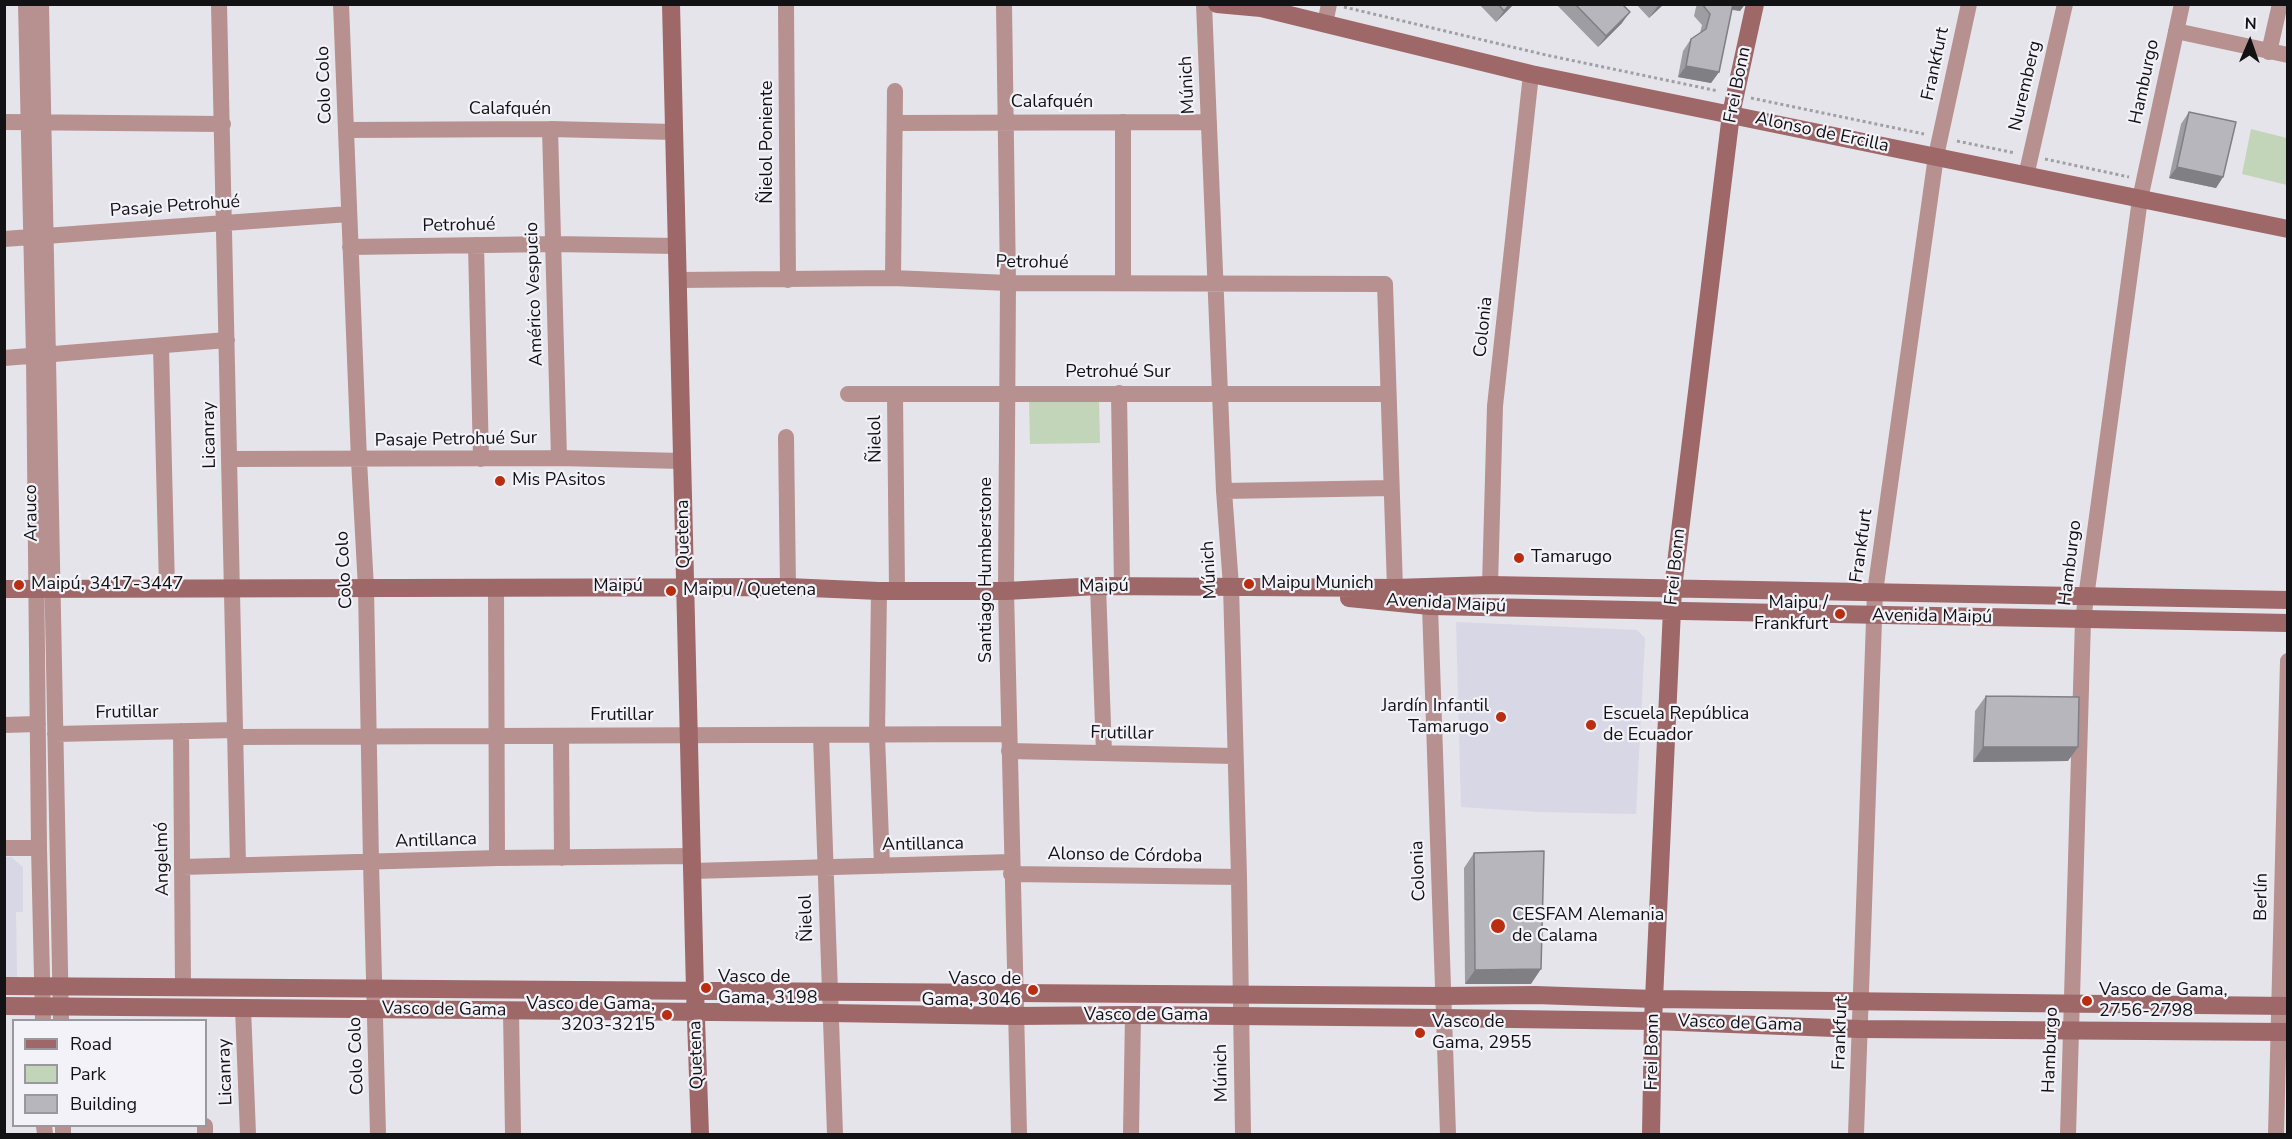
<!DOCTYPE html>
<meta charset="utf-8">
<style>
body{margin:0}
#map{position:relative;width:2292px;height:1139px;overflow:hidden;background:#e5e4eb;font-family:"Nunito Sans",sans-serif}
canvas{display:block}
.frame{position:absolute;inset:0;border:6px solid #121214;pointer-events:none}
.legend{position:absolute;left:12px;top:1019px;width:195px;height:108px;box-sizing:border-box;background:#f2f2f8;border:2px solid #98989d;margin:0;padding:8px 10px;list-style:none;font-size:18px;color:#121214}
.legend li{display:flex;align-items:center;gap:12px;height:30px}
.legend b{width:30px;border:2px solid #98989d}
.north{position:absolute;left:2220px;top:12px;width:60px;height:60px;-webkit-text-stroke:4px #f2f2f8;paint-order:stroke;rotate:2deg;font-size:16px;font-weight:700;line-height:24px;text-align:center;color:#121214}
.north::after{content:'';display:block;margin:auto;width:21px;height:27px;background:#121214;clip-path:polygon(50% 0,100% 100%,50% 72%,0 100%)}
</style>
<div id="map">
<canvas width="2292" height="1139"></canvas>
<div class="frame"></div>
<ul class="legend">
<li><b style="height:8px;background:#9e6768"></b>Road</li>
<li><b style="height:16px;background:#c2d5b9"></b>Park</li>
<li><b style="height:16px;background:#b7b6bc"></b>Building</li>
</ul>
<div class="north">N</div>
</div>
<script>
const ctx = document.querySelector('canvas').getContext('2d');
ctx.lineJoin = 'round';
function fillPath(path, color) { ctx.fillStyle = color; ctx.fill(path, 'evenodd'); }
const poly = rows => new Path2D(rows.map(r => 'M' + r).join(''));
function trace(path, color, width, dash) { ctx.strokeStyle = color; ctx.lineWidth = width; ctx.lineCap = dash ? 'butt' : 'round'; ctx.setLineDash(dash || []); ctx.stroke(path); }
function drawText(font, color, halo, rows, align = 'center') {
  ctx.font = font + ' "Nunito Sans",sans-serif'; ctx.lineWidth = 4.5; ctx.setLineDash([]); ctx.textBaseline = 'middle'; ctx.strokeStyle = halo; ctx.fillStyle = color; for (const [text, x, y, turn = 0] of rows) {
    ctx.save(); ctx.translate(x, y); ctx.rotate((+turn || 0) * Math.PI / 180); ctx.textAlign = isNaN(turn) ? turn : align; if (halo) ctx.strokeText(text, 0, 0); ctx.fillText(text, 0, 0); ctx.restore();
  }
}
const built = poly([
 [1456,622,1637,630,1645,638,1636,814,1539,812,1461,807],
 [4,857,11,857,23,867,23,912,16,912,17,977,5,977]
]);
const green = poly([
 [2251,129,2287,138,2287,185,2242,174],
 [1029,401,1099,401,1100,443,1030,444]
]);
const path = poly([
 [1344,7,1546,55,1718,91],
 [1751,98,1924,134],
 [1957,141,2015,153],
 [2045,159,2129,177]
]);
const street = poly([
 [26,4,34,356,39,848,43,1020],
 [41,4,61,1020],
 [219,4,238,865],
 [341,4,359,460,366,588,371,862,378,1134],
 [786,4,788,280],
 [1004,4,1008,283,1006,591,1019,1134],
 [1204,4,1224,491,1231,586,1239,877,1243,1134],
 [1325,24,1329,4],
 [2176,31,2288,55],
 [2269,52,2280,4],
 [4,122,223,124],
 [1123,122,1123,283],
 [895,123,1209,122],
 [550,129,559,458],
 [346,130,550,129,674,132],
 [2026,176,2065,4],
 [4,239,349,214],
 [476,245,481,459],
 [350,247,553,244,677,246],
 [893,278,895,91],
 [678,280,893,278,1008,283,1385,284,1395,588],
 [161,346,167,588],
 [4,358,227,340],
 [1119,393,1122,586],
 [848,394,1388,394],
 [895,394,897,590],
 [786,437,788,587],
 [230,459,559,458,682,461],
 [1224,491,1391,488],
 [1490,585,1495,406,1531,74],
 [1098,586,1104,753],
 [496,587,497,858],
 [879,591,877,736,882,866],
 [1430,606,1448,1134],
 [4,725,38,724],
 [181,731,183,986],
 [55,734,235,730],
 [561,736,562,858],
 [821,736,835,1134],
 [235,737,1008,734],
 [1009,751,1234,756],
 [4,848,39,848],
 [182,867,497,858,691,856],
 [692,871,1011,862],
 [1011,874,1239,877],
 [243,1008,248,1134],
 [511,1011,513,1134],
 [44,1126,45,1134],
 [63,1126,63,1134],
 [205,1126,205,1134],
 [1131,1134,1133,1015],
 [1856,1134,1875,592,1936,156,1969,4],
 [2068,1134,2083,620,2140,199,2182,4],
 [2276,1134,2288,661]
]);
const secondary = poly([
 [671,4,695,990,700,1134],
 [1217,4,1261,8,1531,74,2288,229],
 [4,589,788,587,879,591,1006,591,1098,586,1395,588,1490,585,2288,600],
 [1349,598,1430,606,2288,623],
 [4,986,1443,996,1535,995,1654,999,2288,1006],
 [4,1006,829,1013,1016,1016,1133,1015,1443,1018,1653,1021,1860,1029,2288,1032],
 [1651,1134,1653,1021,1673,588,1731,114,1755,4]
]);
const wall = poly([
 [1479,4,1514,4,1496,22],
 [1556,4,1622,4,1622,23,1598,47],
 [1636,4,1664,4,1649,18],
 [1698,4,1745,4,1740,11,1732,10,1719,72,1711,83,1678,77,1683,51,1691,39,1700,33,1702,25,1694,16,1696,7],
 [2189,112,2223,177,2216,188,2169,178,2181,124],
 [1986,696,2068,761,1973,762,1975,711],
 [1474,853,1531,984,1465,984,1464,868]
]);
const shadedWall = poly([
 [1510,4,1514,4,1496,22,1504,11],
 [1660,4,1664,4,1649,18,1657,7],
 [1705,4,1745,4,1740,11],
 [1630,12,1622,23,1598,47,1606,36],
 [1686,66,1719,72,1711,83,1678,77],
 [2177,167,2223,177,2216,188,2169,178],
 [1983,747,2078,747,2068,761,1973,762],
 [1541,969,1531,984,1465,984,1475,970]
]);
const building = poly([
 [1498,4,1510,4,1504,11,1498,4],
 [1575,4,1622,4,1630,12,1606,36,1575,4],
 [1702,4,1733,4,1719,72,1686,66,1691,39,1706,29,1710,14,1702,4],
 [2189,112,2236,122,2223,177,2177,167,2189,112],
 [1986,696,2079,697,2078,747,1983,747,1986,696],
 [1544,851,1541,969,1475,970,1474,853,1544,851]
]);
const markers = [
 [500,481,6,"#b92d10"],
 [1519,558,6,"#b92d10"],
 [1249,584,6,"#b92d10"],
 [19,585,6,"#b92d10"],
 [671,591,6,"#b92d10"],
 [1840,614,6,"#b92d10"],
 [1501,717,6,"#b92d10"],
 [1591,725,6,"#b92d10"],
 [1498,926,8,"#b92d10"],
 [706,988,6,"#b92d10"],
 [1033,990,6,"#b92d10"],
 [2087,1001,6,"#b92d10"],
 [667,1015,6,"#b92d10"],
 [1420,1033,6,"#b92d10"]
];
const streetNames = [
 ["Frankfurt",1936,64,-78],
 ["Hamburgo",2145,82,-78],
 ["Colo Colo",325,85,-92],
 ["Múnich",1188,85,-93],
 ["Frei Bonn",1738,85,-79],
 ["Nuremberg",2026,86,-77],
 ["Calafquén",1052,103],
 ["Calafquén",510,110],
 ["Alonso de Ercilla",1822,133,12],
 ["Ñielol Poniente",768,142,-90],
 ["Pasaje Petrohué",175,207,-4],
 ["Petrohué",459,226,-1],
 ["Petrohué",1032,263,1],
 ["Américo Vespucio",535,294,-92],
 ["Colonia",1484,327,-84],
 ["Petrohué Sur",1118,373],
 ["Licanray",210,435,-91],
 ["Ñielol",876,439,-91],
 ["Pasaje Petrohué Sur",456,440,-1],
 ["Arauco",32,513,-91],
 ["Quetena",684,534,-91],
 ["Frankfurt",1862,546,-82],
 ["Hamburgo",2071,563,-83],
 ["Frei Bonn",1676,567,-84],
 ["Colo Colo",345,570,-93],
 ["Santiago Humberstone",987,570,-90],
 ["Múnich",1210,570,-93],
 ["Maipú",618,587],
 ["Maipú",1104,587,-1],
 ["Avenida Maipú",1446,604,3],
 ["Avenida Maipú",1932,617,1],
 ["Frutillar",127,713,-1],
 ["Frutillar",622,716],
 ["Frutillar",1122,734,1],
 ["Antillanca",436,841,-2],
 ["Antillanca",923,845,-1],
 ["Alonso de Córdoba",1125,856,1],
 ["Angelmó",163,859,-91],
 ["Colonia",1419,871,-92],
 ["Berlín",2262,897,-89],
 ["Ñielol",807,918,-92],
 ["Vasco de Gama",444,1010,1],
 ["Vasco de Gama",1146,1016],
 ["Vasco de Gama",1740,1024,2],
 ["Frankfurt",1841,1033,-88],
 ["Hamburgo",2051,1050,-88],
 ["Frei Bonn",1653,1052,-89],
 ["Quetena",697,1055,-92],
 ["Colo Colo",357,1056,-92],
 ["Licanray",226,1072,-92],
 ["Múnich",1222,1073,-91]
];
const poiNames = [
 ["Mis PAsitos",512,481],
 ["Tamarugo",1531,558],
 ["Maipu Munich",1261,584],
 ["Maipú, 3417-3447",31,585],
 ["Maipu / Quetena",683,591],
 ["Maipu /",1828,604,"right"],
 ["Frankfurt",1828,625,"right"],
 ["Jardín Infantil",1489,707,"right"],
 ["Tamarugo",1489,728,"right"],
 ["Escuela República",1603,715],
 ["de Ecuador",1603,736],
 ["CESFAM Alemania",1512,916],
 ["de Calama",1512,937],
 ["Vasco de",718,978],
 ["Gama, 3198",718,999],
 ["Vasco de",1021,980,"right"],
 ["Gama, 3046",1021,1001,"right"],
 ["Vasco de Gama,",2099,991],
 ["2756-2798",2099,1012],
 ["Vasco de Gama,",655,1005,"right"],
 ["3203-3215",655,1026,"right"],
 ["Vasco de",1432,1023],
 ["Gama, 2955",1432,1044]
];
fillPath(built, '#d8d7e5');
fillPath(green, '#c2d5b9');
trace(path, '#a09fa5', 3, [3, 3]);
trace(street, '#b79090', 16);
trace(secondary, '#9e6768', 18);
fillPath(wall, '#9d9da2');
fillPath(shadedWall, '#807f84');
fillPath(building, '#b7b6bc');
trace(building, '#807f84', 1.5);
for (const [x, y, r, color] of markers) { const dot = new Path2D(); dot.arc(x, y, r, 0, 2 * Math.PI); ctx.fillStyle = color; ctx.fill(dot); trace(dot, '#f2f2f8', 2); }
drawText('18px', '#121214', '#f2f2f8', streetNames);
drawText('18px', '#121214', '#f2f2f8', poiNames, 'left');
</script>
